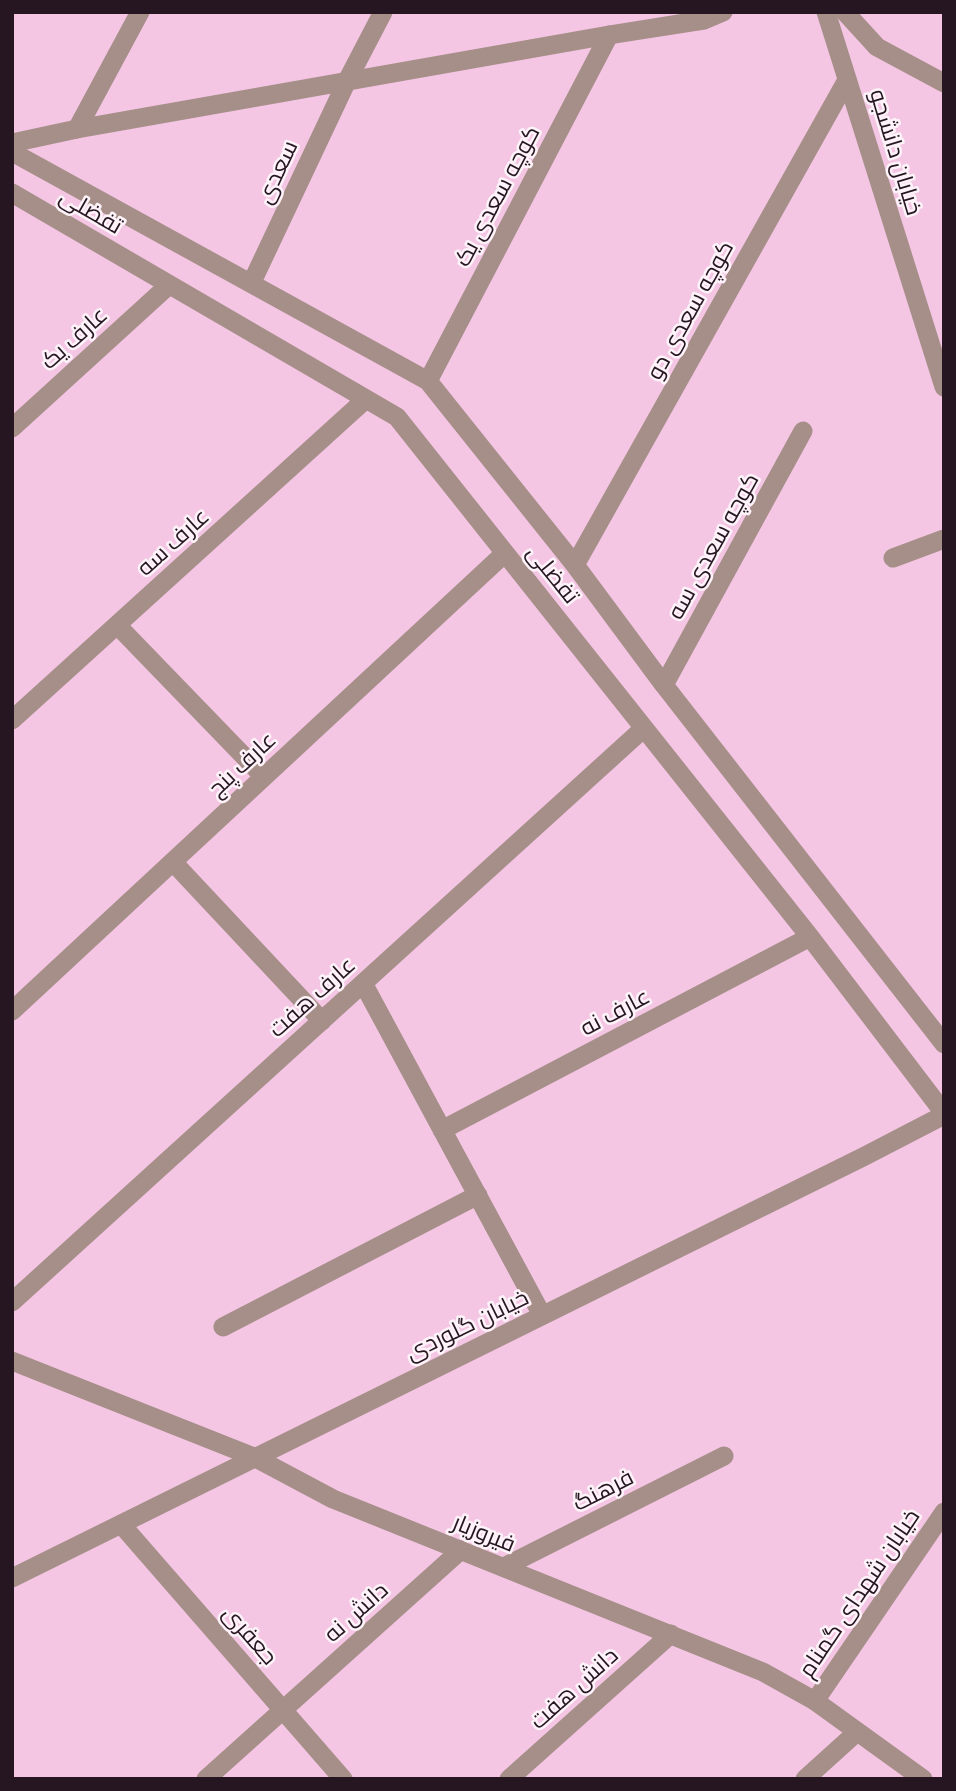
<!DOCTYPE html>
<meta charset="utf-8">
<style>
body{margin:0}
#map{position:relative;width:956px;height:1791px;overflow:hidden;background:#f4c6e4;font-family:"Exo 2",sans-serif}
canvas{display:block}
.frame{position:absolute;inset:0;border:14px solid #261621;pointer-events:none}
</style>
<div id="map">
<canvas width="956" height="1791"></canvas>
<div class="frame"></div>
</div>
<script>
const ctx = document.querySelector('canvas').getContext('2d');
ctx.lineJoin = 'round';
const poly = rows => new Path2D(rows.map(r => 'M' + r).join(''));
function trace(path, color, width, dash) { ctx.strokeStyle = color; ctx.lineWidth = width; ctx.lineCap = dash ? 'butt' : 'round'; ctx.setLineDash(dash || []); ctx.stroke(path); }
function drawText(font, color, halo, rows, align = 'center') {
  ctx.font = font + ' "Exo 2",Cairo,sans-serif'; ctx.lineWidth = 5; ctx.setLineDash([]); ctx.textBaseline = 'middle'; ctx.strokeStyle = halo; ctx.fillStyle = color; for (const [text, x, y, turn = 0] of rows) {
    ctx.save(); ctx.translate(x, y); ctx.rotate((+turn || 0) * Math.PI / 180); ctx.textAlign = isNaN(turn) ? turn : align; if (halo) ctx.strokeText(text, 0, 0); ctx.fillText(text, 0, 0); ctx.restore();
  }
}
const minor = poly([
 [845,12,877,47,944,83],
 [77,129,140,12],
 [12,152,428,381,575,565,664,685,944,1044],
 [12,193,397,417,810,937,944,1113],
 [252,282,346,83,383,12],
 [428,381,609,35],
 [12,428,169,285],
 [893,558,944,539],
 [575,565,847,80],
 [117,625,264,777],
 [664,685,803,431],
 [12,720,366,399],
 [173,862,322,1021],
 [363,983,542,1315],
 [12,1011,505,553],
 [442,1130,810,937],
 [12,1302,644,728],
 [223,1327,478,1195],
 [121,1524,343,1779],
 [504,1567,724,1456],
 [12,1578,865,1156,944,1115],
 [815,1701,944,1512],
 [206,1779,461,1550],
 [509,1779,671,1634],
 [805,1779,857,1732]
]);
const tertiary = poly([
 [826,12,944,387],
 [12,143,77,129,609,35,704,20,723,12],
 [12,1361,254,1457,333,1499,763,1672,815,1701,923,1779]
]);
const streetNames = [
 ["خیابان دانشجو",896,152,73],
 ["سعدی",277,172,-65],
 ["کوچه سعدی یک",497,196,-62],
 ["تفضلی",91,211,30],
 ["کوچه سعدی دو",690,310,-61],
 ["عارف یک",74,338,-42],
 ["عارف سه",173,542,-42],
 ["کوچه سعدی سه",713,546,-61],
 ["تفضلی",553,574,51],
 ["عارف پنج",242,764,-43],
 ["عارف هفت",312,997,-42],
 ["عارف نه",615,1012,-28],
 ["خیابان گلوردی",467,1325,-26],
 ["فرهنگ",603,1490,-27],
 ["فیروزیار",484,1533,22],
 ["خیابان شهدای گمنام",859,1593,-56],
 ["دانش نه",356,1612,-42],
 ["جعفری",250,1635,49],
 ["دانش هفت",574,1688,-42]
];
trace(minor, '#a68f88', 19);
trace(tertiary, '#a68f88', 19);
drawText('23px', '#261621', '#fdf3f9', streetNames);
</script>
